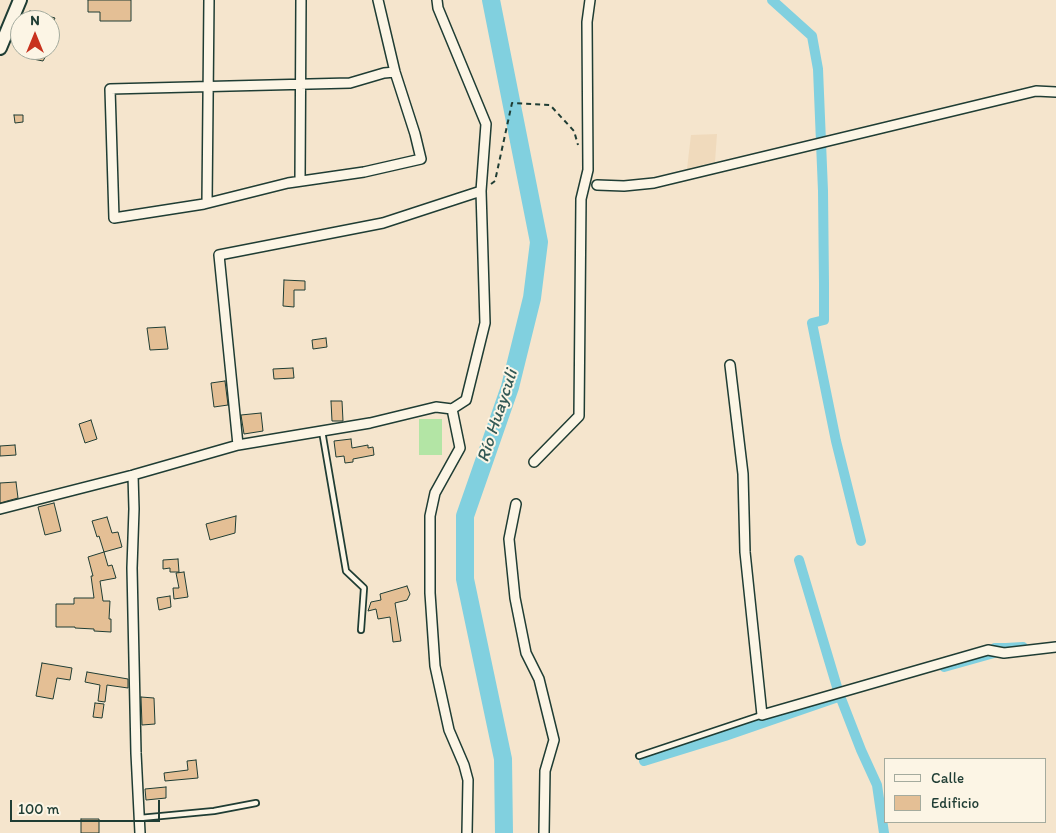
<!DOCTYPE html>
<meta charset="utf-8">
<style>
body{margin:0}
#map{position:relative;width:1056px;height:833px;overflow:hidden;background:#f5e5cd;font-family:Itim,sans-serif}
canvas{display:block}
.legend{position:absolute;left:884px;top:758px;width:162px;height:65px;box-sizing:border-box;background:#fcf5e5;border:1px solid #a4ab9e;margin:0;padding:6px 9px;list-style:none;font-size:15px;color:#1f3d34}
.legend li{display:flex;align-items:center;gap:10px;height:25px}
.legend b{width:25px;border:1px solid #a4ab9e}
.north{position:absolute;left:10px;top:10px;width:50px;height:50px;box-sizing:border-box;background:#fcf5e5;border:1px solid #a4ab9e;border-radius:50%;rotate:0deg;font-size:14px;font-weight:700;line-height:20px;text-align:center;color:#1f3d34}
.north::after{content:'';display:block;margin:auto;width:18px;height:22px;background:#c8321e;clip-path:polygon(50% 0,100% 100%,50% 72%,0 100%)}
.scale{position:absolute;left:10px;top:800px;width:150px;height:22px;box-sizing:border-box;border:2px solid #1f3d34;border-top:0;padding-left:6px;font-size:15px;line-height:18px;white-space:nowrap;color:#1f3d34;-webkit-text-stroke:4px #fcf5e5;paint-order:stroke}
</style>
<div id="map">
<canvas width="1056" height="833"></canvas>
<ul class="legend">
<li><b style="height:6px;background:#fcf5e5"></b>Calle</li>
<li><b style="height:14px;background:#e4bf95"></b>Edificio</li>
</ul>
<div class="north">N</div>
<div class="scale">100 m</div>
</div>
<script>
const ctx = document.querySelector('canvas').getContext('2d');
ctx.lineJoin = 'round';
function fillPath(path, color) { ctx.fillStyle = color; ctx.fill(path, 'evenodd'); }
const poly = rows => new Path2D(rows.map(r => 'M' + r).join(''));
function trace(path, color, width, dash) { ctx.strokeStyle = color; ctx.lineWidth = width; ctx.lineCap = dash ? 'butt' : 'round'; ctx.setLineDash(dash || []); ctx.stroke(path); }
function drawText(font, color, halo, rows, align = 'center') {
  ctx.font = font + ' Itim,sans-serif'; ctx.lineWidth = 4; ctx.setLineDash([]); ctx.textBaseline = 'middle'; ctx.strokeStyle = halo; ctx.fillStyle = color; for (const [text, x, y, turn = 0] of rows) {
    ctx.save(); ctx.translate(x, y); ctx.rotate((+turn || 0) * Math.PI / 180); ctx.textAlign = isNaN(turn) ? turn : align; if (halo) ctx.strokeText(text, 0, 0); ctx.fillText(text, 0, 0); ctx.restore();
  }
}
const built = poly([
 [717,134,715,162,687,169,691,135]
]);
const green = poly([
 [419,419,442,419,442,455,419,455]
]);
const canal = poly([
 [772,0,812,36,818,69,823,191,824,284,824,320,812,323,836,441,861,541],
 [799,560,837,687],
 [944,667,994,653,995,648,1006,648,1023,647],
 [840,696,861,750,877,785,884,833],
 [644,761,725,736,838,697]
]);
const river = poly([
 [491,0,539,242,532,298,510,387,465,516,465,579,503,759,504,833]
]);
const building = poly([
 [88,0,131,0,131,21,100,21,100,12,88,12,88,0],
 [30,11,55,18,54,20,27,20,30,11],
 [30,50,37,50,48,52,43,61,28,58,30,50],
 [14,115,23,115,23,122,15,123,14,115],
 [284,280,305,281,305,290,294,290,294,307,283,306,284,280],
 [165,327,168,349,150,350,147,328,165,327],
 [326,338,327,347,313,349,312,340,326,338],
 [293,368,294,378,274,379,273,369,293,368],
 [225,381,228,405,214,407,211,383,225,381],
 [331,401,342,401,343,421,332,421,331,401],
 [261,413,263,431,244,434,241,415,261,413],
 [91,420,97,439,85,443,79,424,91,420],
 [351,439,352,448,368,445,368,448,373,447,374,455,353,459,353,462,345,463,344,456,336,457,334,441,351,439],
 [15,445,16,455,0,456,0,446,15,445],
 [16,482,18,498,0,503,0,483,16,482],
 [54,503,61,531,45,535,38,507,54,503],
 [236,516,235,533,210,540,206,524,236,516],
 [107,517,112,533,118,532,122,547,104,552,99,536,97,537,92,521,107,517],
 [104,552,108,566,112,565,116,578,100,581,103,601,110,601,109,619,111,619,111,632,94,631,94,629,75,628,75,627,56,627,56,604,74,604,74,598,94,598,91,576,93,576,88,557,104,552],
 [178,559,179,572,170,572,170,568,163,569,163,560,178,559],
 [184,572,188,597,174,599,173,588,179,588,176,573,184,572],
 [407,586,410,594,407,600,395,603,401,641,393,642,390,617,378,619,376,609,368,611,371,602,381,600,380,594,407,586],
 [170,596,171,607,159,610,157,598,170,596],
 [42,663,72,668,70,680,57,678,53,699,36,696,42,663],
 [87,672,128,679,128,688,107,685,105,702,98,701,100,685,85,682,87,672],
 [141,697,154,698,155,724,142,725,141,697],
 [95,703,104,704,102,718,93,717,95,703],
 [196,760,198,778,165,781,164,773,188,770,187,761,196,760],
 [166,787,166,798,146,800,145,789,166,787],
 [81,819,99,819,99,833,81,833,81,819]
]);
const path = poly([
 [491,184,495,181,512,103,550,105,574,131,578,145]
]);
const service = poly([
 [322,431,346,571,364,588,361,630],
 [639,756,762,715],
 [140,818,214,811,256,803]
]);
const minor = poly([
 [378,0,395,72,415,134,421,159,364,172,288,183,204,204,114,218,110,89,350,83,384,73,395,72],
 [437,0,438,8,486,124,481,191,485,323,466,400,452,409],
 [300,181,301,0],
 [597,185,624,186,654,183,1036,91,1056,92],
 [207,203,209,0],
 [730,365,743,474,745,552,762,715,988,650,1004,653,1056,647],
 [238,445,219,255,383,223,481,191],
 [534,462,579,416,581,199,588,170,587,22,590,0],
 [133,475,134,509,132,568,136,753,140,833],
 [516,504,509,539,515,598,526,653,539,679,554,740,545,771,544,833],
 [0,509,133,475,238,445,370,423,436,407,452,409,460,448,435,493,430,516,430,593,435,666,449,730,464,765,468,780,467,833]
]);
const secondary = poly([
 [0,48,20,0]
]);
const waterNames = [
 ["Río Huayculi",498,416,-72]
];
fillPath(built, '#f0dabc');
fillPath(green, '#b3e5a5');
trace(canal, '#81d0df', 10);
trace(river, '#81d0df', 18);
fillPath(building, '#e4bf95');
trace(building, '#1f3d34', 1);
trace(service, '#1f3d34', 8);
trace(minor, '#1f3d34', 12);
trace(secondary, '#1f3d34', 16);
trace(path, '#1f3d34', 2, [5, 4]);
trace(service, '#fcf5e5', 4.5);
trace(minor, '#fcf5e5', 9);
trace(secondary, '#fcf5e5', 12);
drawText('italic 18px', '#335a56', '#fcf5e5', waterNames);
</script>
